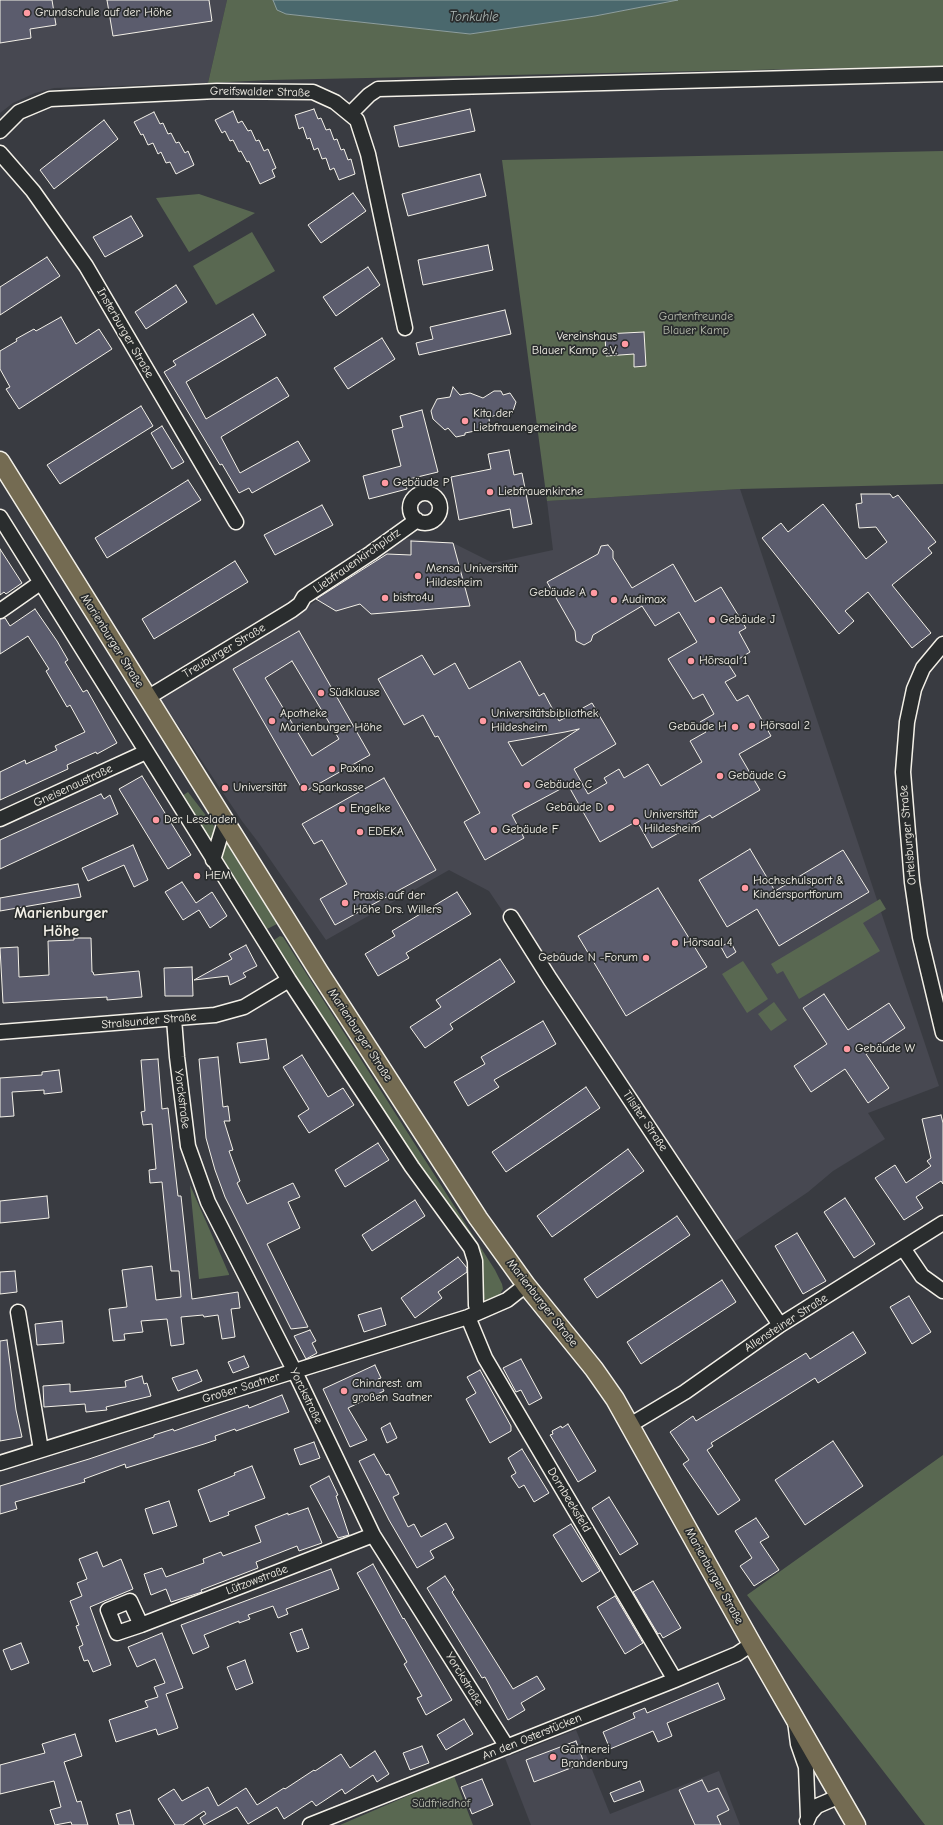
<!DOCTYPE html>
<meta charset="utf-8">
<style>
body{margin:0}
canvas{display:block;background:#393b41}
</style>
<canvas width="943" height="1825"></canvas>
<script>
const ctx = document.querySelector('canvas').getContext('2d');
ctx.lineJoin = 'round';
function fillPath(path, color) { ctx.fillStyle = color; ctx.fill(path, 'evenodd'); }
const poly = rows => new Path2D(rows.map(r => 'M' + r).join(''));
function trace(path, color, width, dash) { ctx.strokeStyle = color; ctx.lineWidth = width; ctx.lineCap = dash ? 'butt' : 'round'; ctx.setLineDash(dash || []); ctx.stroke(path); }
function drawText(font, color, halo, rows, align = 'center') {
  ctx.font = font + ' "Comic Neue",sans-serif'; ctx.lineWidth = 3.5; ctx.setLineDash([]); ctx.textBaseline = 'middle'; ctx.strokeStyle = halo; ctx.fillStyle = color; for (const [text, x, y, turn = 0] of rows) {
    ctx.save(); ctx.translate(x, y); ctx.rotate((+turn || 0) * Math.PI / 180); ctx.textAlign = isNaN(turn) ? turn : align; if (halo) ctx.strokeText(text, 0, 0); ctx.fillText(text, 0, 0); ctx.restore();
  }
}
const built = poly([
 [0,0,227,0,208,83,54,88,35,93,13,103,0,113],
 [740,489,939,1086,868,1113,885,1139,833,1171,808,1192,728,1246,489,891,449,870,326,940,258,842,242,821,157,694,298,614,403,538,453,543,493,563,553,550,547,501],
 [576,1730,610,1814,719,1771,740,1825,531,1825,505,1758]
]);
const green = poly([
 [227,0,273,0,274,3,286,14,470,34,595,16,678,0,943,0,943,66,270,80,208,83],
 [943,151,943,484,740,489,547,501,502,160],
 [199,194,255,213,189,252,156,198],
 [252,232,275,271,216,305,193,266],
 [188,792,214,826,214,837,210,839,182,796],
 [225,841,277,924,267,929,222,857],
 [880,899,886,909,863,923,880,951,799,999,783,971,777,974,771,964],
 [280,936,283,937,495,1270,502,1284,503,1289,499,1296,492,1301,486,1301,482,1296,480,1270,417,1164,274,943,274,940],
 [743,961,768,999,747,1013,722,974],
 [774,1002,787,1020,771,1031,758,1014],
 [190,1185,229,1274,229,1275,199,1279],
 [943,1455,943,1825,925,1825,747,1595],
 [454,1776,473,1825,340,1825]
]);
const water = poly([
 [273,0,678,0,595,16,470,34,286,14,277,10,273,0]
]);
const building = poly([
 [0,0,52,0,56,25,30,29,31,38,0,43,0,0],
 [107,0,209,0,212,21,113,36,107,0],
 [314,109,318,119,321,118,326,130,330,129,334,140,337,139,341,150,344,149,348,160,351,159,355,174,339,180,334,168,330,170,326,158,322,159,318,148,314,150,310,138,307,139,303,127,299,129,295,115,314,109],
 [470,109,475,131,399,147,394,126,470,109],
 [233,111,238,123,242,121,248,131,251,130,256,141,259,140,264,151,268,149,276,168,272,170,275,177,260,184,249,161,247,162,241,151,239,152,233,140,230,141,225,131,222,133,215,120,233,111],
 [154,112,160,124,163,123,168,134,171,133,176,143,179,142,185,153,188,151,194,165,176,174,170,162,166,163,161,152,158,154,153,143,148,145,143,134,141,135,134,122,154,112],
 [104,120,118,139,54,189,40,170,104,120],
 [480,174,486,196,408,216,402,194,480,174],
 [353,193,366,211,321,243,308,225,353,193],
 [131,216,143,236,105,257,93,237,131,216],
 [488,245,493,270,423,285,418,260,488,245],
 [47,257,60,276,0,315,0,287,47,257],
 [368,267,380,285,336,316,323,297,368,267],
 [176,285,187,302,146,329,135,312,176,285],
 [505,310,511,334,419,355,416,343,433,339,430,327,505,310],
 [253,314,266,335,186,382,206,419,277,377,289,396,221,437,240,473,298,441,310,461,252,493,249,488,239,493,222,464,220,465,164,372,176,365,173,361,253,314],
 [61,317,76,344,99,329,112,349,19,409,6,389,10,387,0,369,0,351,17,341,16,339,34,329,36,331,61,317],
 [644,332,646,366,634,367,634,354,606,356,605,334,644,332],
 [382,338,395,359,348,389,334,368,382,338],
 [453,387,460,395,470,393,483,398,494,391,501,391,503,395,510,393,516,402,512,414,500,413,489,418,490,428,465,433,465,435,456,437,448,428,445,430,433,419,431,411,437,399,450,397,453,387],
 [141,406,153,426,60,484,47,465,141,406],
 [422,410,438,472,405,480,407,489,369,499,363,476,401,466,392,430,403,427,400,416,422,410],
 [162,426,184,462,172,469,151,433,162,426],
 [509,450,514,475,522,473,532,524,513,528,510,509,459,520,451,477,491,469,488,454,509,450],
 [188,480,201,500,107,558,95,538,188,480],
 [861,494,890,494,893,498,898,495,936,542,928,548,932,553,892,585,931,633,912,648,868,592,845,611,854,621,839,634,762,538,781,523,788,532,823,504,866,559,887,542,876,527,859,528,856,504,862,503,861,494],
 [322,505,333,525,275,555,264,535,322,505],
 [411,541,453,543,470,606,371,614,360,604,336,611,316,599,387,554,411,555,411,541],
 [608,545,613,551,613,558,632,588,673,564,695,602,721,587,746,628,739,632,750,652,729,665,736,676,725,682,737,701,748,695,771,736,739,754,760,790,712,818,710,815,652,848,637,821,600,842,568,785,512,815,524,838,485,860,464,822,480,813,438,736,435,737,423,715,404,725,378,679,422,655,434,675,455,663,469,689,520,661,539,696,544,693,559,721,592,703,616,744,574,769,588,794,607,783,604,778,619,769,624,778,648,764,661,786,702,762,690,741,706,732,700,722,714,714,703,694,693,699,668,659,697,642,679,612,655,626,642,606,593,635,591,641,584,645,576,641,575,631,547,582,598,554,601,546,608,545],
 [579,729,522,766,508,742,565,732,579,729],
 [0,549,22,583,6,594,4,592,0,595,0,549],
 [235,561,248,582,154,639,142,619,235,561],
 [35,609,57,641,68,660,65,662,83,692,87,690,117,743,97,754,96,752,67,765,68,769,0,800,0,772,25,760,26,764,57,750,55,746,85,732,70,705,67,707,46,671,49,669,28,636,0,654,0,619,5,618,10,626,35,609],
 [299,631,370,755,304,792,233,669,299,631],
 [292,661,339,739,312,756,265,678,292,661],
 [142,776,191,855,168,869,119,789,142,776],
 [384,778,436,870,335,925,320,899,347,884,322,840,314,844,302,824,384,778],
 [101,794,104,799,110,795,118,814,0,869,0,840,101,794],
 [133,845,148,880,134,887,124,865,88,881,82,868,133,845],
 [750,849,775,891,843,850,869,892,779,946,757,909,727,927,699,880,750,849],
 [182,882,196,903,212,892,227,916,210,928,199,910,183,920,165,892,182,882],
 [78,884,81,897,0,911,0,898,78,884],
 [658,888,707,967,626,1016,578,936,658,888],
 [457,892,471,914,406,953,409,958,378,976,365,954,395,936,392,931,457,892],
 [74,938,91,938,92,972,93,972,94,975,139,971,142,997,107,1000,107,997,3,1003,0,948,18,947,19,977,49,975,48,941,74,940,74,938],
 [730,941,736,952,727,958,721,947,730,941],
 [246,945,257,966,243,973,246,977,230,985,228,976,194,980,232,959,229,954,246,945],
 [500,959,515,982,450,1024,453,1029,425,1048,410,1027,441,1007,436,1000,500,959],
 [192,967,193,996,165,996,164,968,192,967],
 [824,994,848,1030,889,1003,905,1028,866,1054,889,1088,868,1103,845,1069,811,1092,794,1066,827,1044,803,1008,824,994],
 [543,1021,556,1044,494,1080,499,1087,468,1106,454,1082,485,1064,481,1057,543,1021],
 [266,1039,269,1059,240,1063,237,1043,266,1039],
 [302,1055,328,1097,343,1088,354,1105,309,1133,298,1116,309,1109,283,1067,302,1055],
 [218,1057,223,1107,228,1106,230,1121,224,1121,233,1150,229,1151,240,1181,237,1183,247,1204,293,1183,300,1197,288,1202,300,1228,267,1244,308,1327,291,1329,225,1197,215,1170,206,1138,199,1059,218,1057],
 [158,1059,162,1109,168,1108,178,1196,181,1196,192,1299,238,1292,240,1308,231,1309,235,1337,222,1339,218,1315,204,1317,203,1315,181,1317,184,1344,171,1346,167,1319,141,1321,143,1332,124,1334,125,1340,113,1341,109,1309,127,1307,122,1270,152,1266,156,1300,181,1297,179,1271,171,1271,162,1182,150,1183,149,1170,156,1169,152,1124,143,1125,141,1112,145,1111,141,1060,158,1059],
 [59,1070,62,1092,44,1094,44,1090,12,1092,14,1116,0,1117,0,1078,42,1075,42,1072,59,1070],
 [586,1087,600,1108,506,1172,492,1152,586,1087],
 [941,1115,943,1123,943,1184,941,1181,916,1197,923,1208,904,1220,875,1178,895,1165,906,1183,931,1166,927,1161,931,1158,922,1119,941,1115],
 [378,1143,389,1160,345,1187,335,1170,378,1143],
 [628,1149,644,1171,552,1237,537,1216,628,1149],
 [47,1196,49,1218,0,1223,0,1201,47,1196],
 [845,1198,875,1244,854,1258,824,1212,845,1198],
 [415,1200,425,1216,372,1251,362,1235,415,1200],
 [677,1216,690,1235,597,1298,584,1279,677,1216],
 [797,1233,826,1281,803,1294,775,1246,797,1233],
 [458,1257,467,1268,467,1272,438,1292,442,1298,415,1318,401,1298,458,1257],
 [15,1271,17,1292,0,1294,0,1272,15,1271],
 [722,1280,736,1302,641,1364,627,1342,722,1280],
 [909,1296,931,1332,912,1344,890,1307,909,1296],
 [381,1308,386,1325,364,1332,358,1315,381,1308],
 [62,1321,64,1343,37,1345,35,1324,62,1321],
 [310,1330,316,1341,312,1343,317,1353,306,1359,294,1336,310,1330],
 [853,1332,866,1353,818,1383,815,1378,711,1443,713,1446,707,1450,740,1500,718,1515,683,1464,689,1460,670,1432,693,1416,696,1421,806,1353,810,1359,853,1332],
 [7,1340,16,1410,22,1437,0,1441,0,1341,7,1340],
 [244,1356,249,1367,233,1373,228,1362,244,1356],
 [521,1359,542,1398,529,1405,521,1390,516,1392,503,1368,521,1359],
 [375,1365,381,1378,378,1379,384,1391,348,1408,367,1440,350,1447,323,1389,375,1365],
 [197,1370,202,1381,178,1391,172,1378,197,1370],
 [480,1370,511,1426,511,1431,490,1443,466,1399,476,1393,467,1377,480,1370],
 [142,1376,144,1384,147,1383,151,1396,106,1407,107,1410,86,1412,85,1404,44,1407,43,1386,70,1384,70,1392,126,1387,125,1381,142,1376],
 [282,1395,289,1412,236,1431,235,1429,215,1436,216,1440,204,1444,126,1468,125,1464,84,1479,85,1482,15,1502,17,1509,0,1514,0,1486,89,1459,154,1437,154,1435,173,1429,174,1431,248,1405,249,1408,282,1395],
 [390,1423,397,1438,387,1443,381,1428,390,1423],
 [568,1424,596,1471,578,1482,550,1435,553,1434,552,1431,561,1426,562,1428,568,1424],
 [833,1441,863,1486,805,1525,775,1480,833,1441],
 [314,1442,320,1458,300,1465,294,1449,314,1442],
 [522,1449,549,1493,534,1502,524,1485,519,1488,511,1476,516,1473,508,1458,522,1449],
 [374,1454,386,1475,389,1474,399,1494,393,1497,408,1527,414,1524,421,1537,446,1523,454,1538,430,1551,434,1558,417,1568,389,1520,359,1461,374,1454],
 [252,1466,265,1498,228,1512,229,1515,210,1522,198,1490,235,1475,234,1473,252,1466],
 [329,1476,338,1495,336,1496,349,1535,338,1538,310,1486,329,1476],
 [609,1497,638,1544,620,1555,592,1508,609,1497],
 [169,1501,177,1526,153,1534,145,1509,169,1501],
 [308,1508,322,1543,299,1551,297,1546,256,1562,258,1568,201,1590,202,1592,171,1602,166,1589,151,1595,144,1574,162,1568,166,1577,204,1563,203,1559,221,1552,223,1556,261,1542,255,1526,288,1513,288,1515,308,1508],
 [756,1518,769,1537,760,1542,779,1570,754,1586,740,1566,752,1558,735,1531,756,1518],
 [571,1524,600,1571,582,1582,553,1535,571,1524],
 [97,1552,103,1567,121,1559,133,1589,90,1607,111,1665,93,1672,88,1660,84,1661,79,1647,83,1645,76,1626,79,1625,70,1601,82,1596,77,1583,87,1579,79,1559,97,1552],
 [373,1564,403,1619,404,1618,452,1700,426,1715,417,1698,422,1696,404,1664,407,1662,357,1573,373,1564],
 [331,1569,339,1589,286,1609,288,1614,278,1618,273,1606,248,1615,250,1619,239,1623,239,1621,204,1635,209,1647,193,1654,181,1625,331,1569],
 [445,1576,454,1590,452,1592,513,1689,537,1676,545,1689,521,1703,525,1710,508,1720,485,1677,482,1678,427,1588,445,1576],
 [653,1581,681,1628,663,1638,660,1633,658,1634,633,1592,653,1581],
 [615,1596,643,1643,625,1654,597,1607,615,1596],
 [302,1629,309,1648,297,1652,290,1633,302,1629],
 [162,1633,183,1688,166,1694,178,1728,158,1735,156,1729,116,1742,109,1720,148,1707,145,1701,158,1697,154,1687,165,1683,155,1659,137,1667,128,1647,162,1633],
 [21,1643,29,1663,11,1670,3,1650,21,1643],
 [245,1660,253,1683,236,1690,227,1667,245,1660],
 [718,1683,725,1699,667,1723,672,1736,658,1742,653,1731,610,1749,603,1732,635,1718,633,1713,645,1708,647,1713,718,1683],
 [464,1719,473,1734,446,1750,437,1735,464,1719],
 [75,1734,82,1756,64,1762,77,1802,81,1801,88,1825,72,1825,71,1822,55,1825,50,1810,61,1807,54,1781,0,1794,0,1765,45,1753,42,1744,75,1734],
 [576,1741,584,1763,534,1782,526,1760,576,1741],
 [422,1746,429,1763,410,1770,403,1753,422,1746],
 [375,1751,389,1774,377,1782,373,1775,345,1794,342,1789,316,1806,312,1801,284,1819,277,1807,248,1824,237,1807,204,1825,200,1818,206,1814,204,1811,183,1825,175,1825,158,1799,174,1789,182,1801,208,1787,218,1806,246,1788,257,1805,284,1788,285,1789,314,1770,315,1771,341,1754,350,1768,375,1751],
 [482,1779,493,1805,472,1814,461,1787,482,1779],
 [702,1780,708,1792,718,1788,729,1810,717,1816,721,1825,695,1825,679,1790,702,1780],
 [640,1781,644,1791,614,1802,610,1793,640,1781],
 [130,1810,134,1825,119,1825,116,1814,130,1810]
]);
const minor = poly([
 [350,114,369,95,378,89,943,74],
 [0,131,19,112,50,99,217,91,313,92,335,102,357,120,368,154,405,328],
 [0,153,33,191,86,266,236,522],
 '410 508a15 15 0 1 1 30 0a15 15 0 1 1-30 0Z',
 [0,517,289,980,412,1167,471,1248,475,1261,476,1305,479,1312],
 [0,611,40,583],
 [943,644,923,668,914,689,907,722,903,772,912,882,920,937,943,1033],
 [147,698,292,610,300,604,304,597,371,553,417,520],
 [0,819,146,752],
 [213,860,225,821],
 [511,917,550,979,780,1325],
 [174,1019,177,1057,188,1146,208,1202,295,1372,373,1535,507,1747],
 [0,1032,215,1015,244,1007,289,980],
 [903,1248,922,1276,943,1291],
 [18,1312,41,1450],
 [468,1317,485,1358,675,1680],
 [630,1425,685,1392,780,1325,943,1223],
 [0,1463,468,1317,507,1300,526,1285],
 [141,1625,130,1601,108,1610,117,1633,141,1625,373,1535],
 [795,1721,798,1744,806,1767,808,1817],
 [807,1821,810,1814,817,1806,840,1796],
 [310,1825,675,1680,737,1654,752,1644]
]);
const major = poly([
 [0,461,319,972,478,1218,526,1285,594,1369,615,1399,752,1644,856,1825]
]);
const markers = [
 [27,13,4,"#ff9aa2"],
 [625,344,4,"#ff9aa2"],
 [465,421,4,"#ff9aa2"],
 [385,483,4,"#ff9aa2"],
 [490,492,4,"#ff9aa2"],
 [418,576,4,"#ff9aa2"],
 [594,593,4,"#ff9aa2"],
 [385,598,4,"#ff9aa2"],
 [614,600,4,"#ff9aa2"],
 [712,620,4,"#ff9aa2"],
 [691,661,4,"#ff9aa2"],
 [321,693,4,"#ff9aa2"],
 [272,721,4,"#ff9aa2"],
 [483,721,4,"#ff9aa2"],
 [752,726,4,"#ff9aa2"],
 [735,727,4,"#ff9aa2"],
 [332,769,4,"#ff9aa2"],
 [720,776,4,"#ff9aa2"],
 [527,785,4,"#ff9aa2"],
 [225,788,4,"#ff9aa2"],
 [304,788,4,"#ff9aa2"],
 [611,808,4,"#ff9aa2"],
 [342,809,4,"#ff9aa2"],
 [156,820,4,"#ff9aa2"],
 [636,822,4,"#ff9aa2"],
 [494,830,4,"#ff9aa2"],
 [360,832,4,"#ff9aa2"],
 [197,876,4,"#ff9aa2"],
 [745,888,4,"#ff9aa2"],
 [345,903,4,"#ff9aa2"],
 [675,943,4,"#ff9aa2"],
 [646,958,4,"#ff9aa2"],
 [847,1049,4,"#ff9aa2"],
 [344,1391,4,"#ff9aa2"],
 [553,1757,4,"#ff9aa2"]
];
const poiNames = [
 ["Grundschule auf der Höhe",35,13],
 ["Vereinshaus",617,337,"right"],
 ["Blauer Kamp e.V.",617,351,"right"],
 ["Kita der",473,414],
 ["Liebfrauengemeinde",473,428],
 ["Gebäude P",393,483],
 ["Liebfrauenkirche",498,492],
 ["Mensa Universität",426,569],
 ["Hildesheim",426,583],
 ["Gebäude A",586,593,"right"],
 ["bistro4u",393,598],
 ["Audimax",622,600],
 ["Gebäude J",720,620],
 ["Hörsaal 1",699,661],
 ["Südklause",329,693],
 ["Apotheke",280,714],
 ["Marienburger Höhe",280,728],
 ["Universitätsbibliothek",491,714],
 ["Hildesheim",491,728],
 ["Hörsaal 2",760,726],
 ["Gebäude H",727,727,"right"],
 ["Paxino",340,769],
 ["Gebäude G",728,776],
 ["Gebäude C",535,785],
 ["Universität",233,788],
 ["Sparkasse",312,788],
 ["Gebäude D",603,808,"right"],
 ["Engelke",350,809],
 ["Universität",644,815],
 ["Hildesheim",644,829],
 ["Der Leseladen",164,820],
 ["Gebäude F",502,830],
 ["EDEKA",368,832],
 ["HEM",205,876],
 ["Hochschulsport &",753,881],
 ["Kindersportforum",753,895],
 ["Praxis auf der",353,896],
 ["Höhe Drs. Willers",353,910],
 ["Hörsaal 4",683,943],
 ["Gebäude N -Forum",638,958,"right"],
 ["Gebäude W",855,1049],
 ["Chinarest. am",352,1384],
 ["großen Saatner",352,1398],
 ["Gärtnerei",561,1750],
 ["Brandenburg",561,1764]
];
const streetNames = [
 ["Greifswalder Straße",260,92,1],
 ["Insterburger Straße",125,333,60],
 ["Liebfrauenkirchplatz",357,561,-35],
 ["Marienburger Straße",112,641,58],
 ["Treuburger Straße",224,651,-31],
 ["Gneisenaustraße",73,786,-25],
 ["Ortelsburger Straße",908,835,-95],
 ["Stralsunder Straße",149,1021,-5],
 ["Marienburger Straße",360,1035,57],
 ["Yorckstraße",182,1099,83],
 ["Tilsiter Straße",645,1121,56],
 ["Marienburger Straße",542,1303,52],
 ["Allensteiner Straße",786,1323,-33],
 ["Großer Saatner",241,1388,-17],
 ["Yorckstraße",306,1396,64],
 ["Dornbeeksfeld",569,1500,59],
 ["Marienburger Straße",714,1576,61],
 ["Lützowstraße",257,1580,-21],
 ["Yorckstraße",464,1679,58],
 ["An den Osterstücken",532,1737,-22]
];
const parkNames = [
 ["Gartenfreunde",696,317],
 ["Blauer Kamp",696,331],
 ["Südfriedhof",441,1804]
];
const waterNames = [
 ["Tonkuhle",474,17]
];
const districtNames = [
 ["Marienburger",61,913],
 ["Höhe",61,931]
];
fillPath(built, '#474851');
fillPath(green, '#596851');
fillPath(water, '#4a686d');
trace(water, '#8e9f9e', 1);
fillPath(building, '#5b5c6d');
trace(building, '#f4f1e8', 1);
trace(minor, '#f4f1e8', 17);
trace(major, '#f4f1e8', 21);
trace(minor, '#2a2d2e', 14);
trace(major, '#746b52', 18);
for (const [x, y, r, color] of markers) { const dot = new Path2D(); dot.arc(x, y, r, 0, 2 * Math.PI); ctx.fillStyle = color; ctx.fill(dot); trace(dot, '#2a2d2e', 1.5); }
drawText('12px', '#f4f1e8', '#2a2d2e', poiNames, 'left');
drawText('12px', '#f4f1e8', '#2a2d2e', streetNames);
drawText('12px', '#b6baac', '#2a2d2e', parkNames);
drawText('italic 13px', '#b0bab7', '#2a2d2e', waterNames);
drawText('bold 16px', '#f4f1e8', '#2a2d2e', districtNames);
</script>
